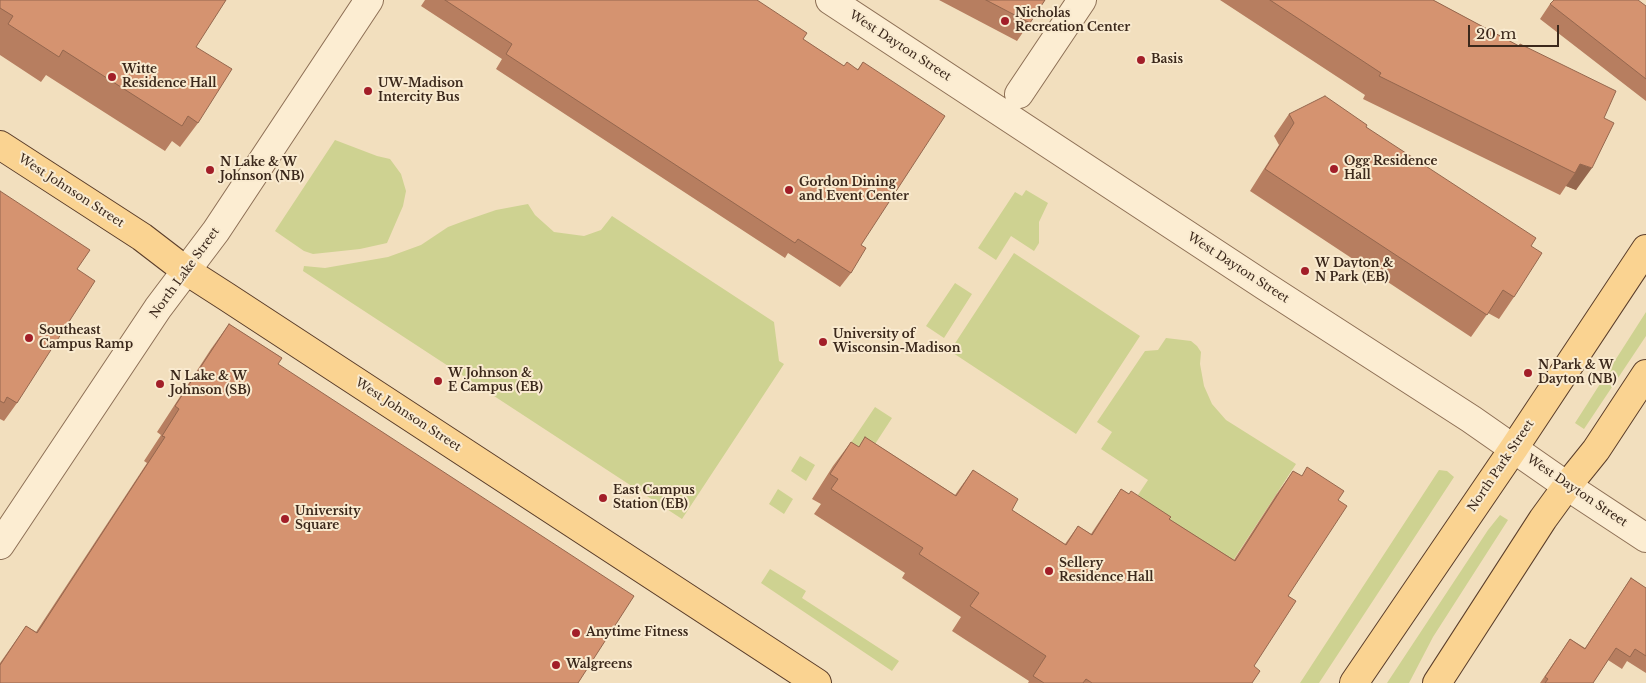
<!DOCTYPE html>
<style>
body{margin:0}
#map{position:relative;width:1646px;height:683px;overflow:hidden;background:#f2dfbe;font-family:"Libre Baskerville",serif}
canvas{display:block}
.scale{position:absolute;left:1468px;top:25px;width:91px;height:22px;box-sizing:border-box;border:2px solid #3b281b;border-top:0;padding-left:6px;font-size:15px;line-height:18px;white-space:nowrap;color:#3b281b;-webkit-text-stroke:4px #f9eacf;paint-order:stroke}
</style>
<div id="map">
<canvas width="1646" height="683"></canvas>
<div class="scale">20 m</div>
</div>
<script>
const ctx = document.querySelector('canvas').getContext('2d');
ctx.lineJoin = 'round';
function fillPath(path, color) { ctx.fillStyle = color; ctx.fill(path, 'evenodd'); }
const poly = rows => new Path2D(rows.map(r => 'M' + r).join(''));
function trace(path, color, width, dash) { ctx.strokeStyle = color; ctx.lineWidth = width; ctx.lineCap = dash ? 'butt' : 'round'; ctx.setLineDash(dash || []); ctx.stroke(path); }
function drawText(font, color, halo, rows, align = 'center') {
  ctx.font = font + ' "Libre Baskerville",serif'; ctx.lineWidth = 4; ctx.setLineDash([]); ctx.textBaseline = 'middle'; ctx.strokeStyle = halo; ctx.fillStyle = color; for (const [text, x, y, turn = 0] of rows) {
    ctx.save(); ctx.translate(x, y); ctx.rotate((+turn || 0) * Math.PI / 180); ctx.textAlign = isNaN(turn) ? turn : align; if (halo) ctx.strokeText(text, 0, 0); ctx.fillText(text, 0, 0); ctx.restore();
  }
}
const green = poly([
 [335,140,377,156,390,159,401,174,406,191,403,206,387,243,360,249,313,254,304,251,275,231],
 [1026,190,1048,203,1039,222,1039,243,1034,251,1011,236,996,260,978,248,1015,192,1022,196],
 [528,204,535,215,554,232,584,236,601,230,612,216,774,322,779,361,784,364,682,519,303,271,304,266,325,268,388,257,421,245,448,227,464,221,496,210],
 [1014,253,1140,336,1076,434,950,351],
 [955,283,972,294,944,338,926,326],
 [1646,312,1646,336,1584,429,1575,423],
 [1166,338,1191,341,1197,346,1201,352,1200,364,1204,386,1212,404,1226,420,1296,464,1217,585,1132,504,1148,480,1101,449,1112,432,1097,422,1145,351,1158,350],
 [875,407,892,418,864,461,846,450],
 [800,456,815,465,806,481,791,471],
 [1439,470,1447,471,1454,477,1382,587,1319,683,1300,683],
 [778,489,793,499,784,514,769,504],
 [1500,515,1508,520,1433,637,1409,683,1387,683,1488,530],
 [770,569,806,591,802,598,899,661,892,671,761,583]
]);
const minor = poly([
 [830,0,1265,286,1471,419,1567,486,1646,538],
 [1019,94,1082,0],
 [0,545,158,308,216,231,369,0]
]);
const major = poly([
 [0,145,142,237,185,270,227,297,817,683],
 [1354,683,1514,448,1646,249],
 [1437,683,1543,519,1567,486,1596,450,1646,374]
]);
const wall = poly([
 [0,0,196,47,198,123,180,147,172,141,165,151,46,75,41,82,0,55],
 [425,0,757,0,803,39,844,66,858,69,863,62,861,245,851,273,840,287,788,253,785,258,496,69,502,59,421,6],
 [939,0,1045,0,1017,41],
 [1220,0,1433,0,1519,46,1520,44,1604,118,1576,190,1566,186,1560,195,1363,99,1365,95],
 [1550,4,1646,6,1646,101,1540,19],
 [1289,114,1366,127,1531,246,1514,297,1499,319,1488,313,1471,337,1250,191,1279,145,1274,136],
 [0,191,77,269,17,403,4,421,0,419],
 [229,324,282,358,0,683,0,663,26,626,36,632,147,463,144,461,161,435,157,432,211,349],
 [865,437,955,495,973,470,1012,510,1065,544,1078,526,1091,534,1121,489,1234,560,1276,495,1293,471,1338,500,1288,596,1254,666,1252,683,1028,683,1029,681,952,631,961,617,902,578,905,573,814,514,821,504,812,499,833,466,851,442,859,447],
 [1631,578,1646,588,1646,673,1627,661,1622,669,1608,660,1593,683,1540,683,1570,639,1585,648]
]);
const shadedWall = poly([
 [1580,164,1592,168,1576,190,1566,186,1575,173]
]);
const building = poly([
 [0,0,226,0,196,47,232,69,198,123,188,116,182,126,63,50,59,57,8,24,13,16,0,8,0,0],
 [445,0,757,0,807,33,803,39,844,66,847,62,858,70,863,62,945,116,861,245,866,248,851,273,798,239,795,243,506,54,512,44,445,0],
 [986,0,1045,0,1030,23,986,0],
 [1270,0,1433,0,1519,46,1520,44,1616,91,1604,118,1614,123,1592,168,1580,164,1575,173,1379,76,1381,73,1270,0],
 [1554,0,1638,0,1646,6,1646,79,1550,4,1554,0],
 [1325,96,1367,125,1366,127,1536,238,1531,246,1542,253,1514,297,1503,290,1487,315,1265,169,1294,123,1289,114,1325,96],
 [0,191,90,250,77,269,95,281,17,403,7,397,4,403,0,401,0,191],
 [229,324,282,358,278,364,634,596,578,683,0,683,0,665,26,626,37,633,165,437,162,436,179,409,175,406,229,324],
 [865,437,956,496,973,470,1018,499,1012,510,1066,545,1078,526,1092,535,1121,489,1129,494,1131,491,1171,517,1169,519,1235,561,1293,471,1302,476,1307,467,1344,491,1338,500,1347,506,1288,596,1296,601,1254,666,1260,671,1252,683,1092,683,1086,679,1083,683,1044,683,1033,676,1046,656,970,606,979,593,919,554,923,548,831,489,838,479,830,474,851,442,859,447,865,437],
 [1631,578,1646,588,1646,656,1635,649,1630,657,1616,648,1593,683,1545,683,1548,679,1545,677,1570,639,1585,649,1631,578]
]);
const markers = [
 [1005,21,5,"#a21e28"],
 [1141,60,5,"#a21e28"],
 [112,77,5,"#a21e28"],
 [368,91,5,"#a21e28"],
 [1334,169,5,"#a21e28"],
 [210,170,5,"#a21e28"],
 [789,190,5,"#a21e28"],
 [1305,271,5,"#a21e28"],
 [29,338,5,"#a21e28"],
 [823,342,5,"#a21e28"],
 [1528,373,5,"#a21e28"],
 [438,381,5,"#a21e28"],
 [160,384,5,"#a21e28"],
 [603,498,5,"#a21e28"],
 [285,519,5,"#a21e28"],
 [1049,571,5,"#a21e28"],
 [576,633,5,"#a21e28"],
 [556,665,5,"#a21e28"]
];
const poiNames = [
 ["Nicholas",1015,14],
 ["Recreation Center",1015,28],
 ["Basis",1151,60],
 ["Witte",122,70],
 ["Residence Hall",122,84],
 ["UW-Madison",378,84],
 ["Intercity Bus",378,98],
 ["Ogg Residence",1344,162],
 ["Hall",1344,176],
 ["N Lake & W",220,163],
 ["Johnson (NB)",220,177],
 ["Gordon Dining",799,183],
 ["and Event Center",799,197],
 ["W Dayton &",1315,264],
 ["N Park (EB)",1315,278],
 ["Southeast",39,331],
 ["Campus Ramp",39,345],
 ["University of",833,335],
 ["Wisconsin-Madison",833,349],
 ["N Park & W",1538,366],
 ["Dayton (NB)",1538,380],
 ["W Johnson &",448,374],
 ["E Campus (EB)",448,388],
 ["N Lake & W",170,377],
 ["Johnson (SB)",170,391],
 ["East Campus",613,491],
 ["Station (EB)",613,505],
 ["University",295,512],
 ["Square",295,526],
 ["Sellery",1059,564],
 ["Residence Hall",1059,578],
 ["Anytime Fitness",586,633],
 ["Walgreens",566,665]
];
const streetNames = [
 ["West Dayton Street",900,46,33],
 ["West Johnson Street",71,191,33],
 ["West Dayton Street",1238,268,33],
 ["North Lake Street",185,273,-54],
 ["West Johnson Street",408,415,33],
 ["North Park Street",1501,466,-56],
 ["West Dayton Street",1577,491,34]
];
fillPath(green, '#ced291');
trace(minor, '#8d6f55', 30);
trace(major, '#5a3d2a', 30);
trace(minor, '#fcedd2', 28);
trace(major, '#fad391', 28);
fillPath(wall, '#b77e60');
fillPath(shadedWall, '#95674e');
fillPath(building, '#d59370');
trace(building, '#95674e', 1);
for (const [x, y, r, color] of markers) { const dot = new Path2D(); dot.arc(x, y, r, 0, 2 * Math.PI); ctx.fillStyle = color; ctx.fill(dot); trace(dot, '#f9eacf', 2); }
drawText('bold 12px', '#3b281b', '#f9eacf', poiNames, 'left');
drawText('12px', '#3b281b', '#f9eacf', streetNames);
</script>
